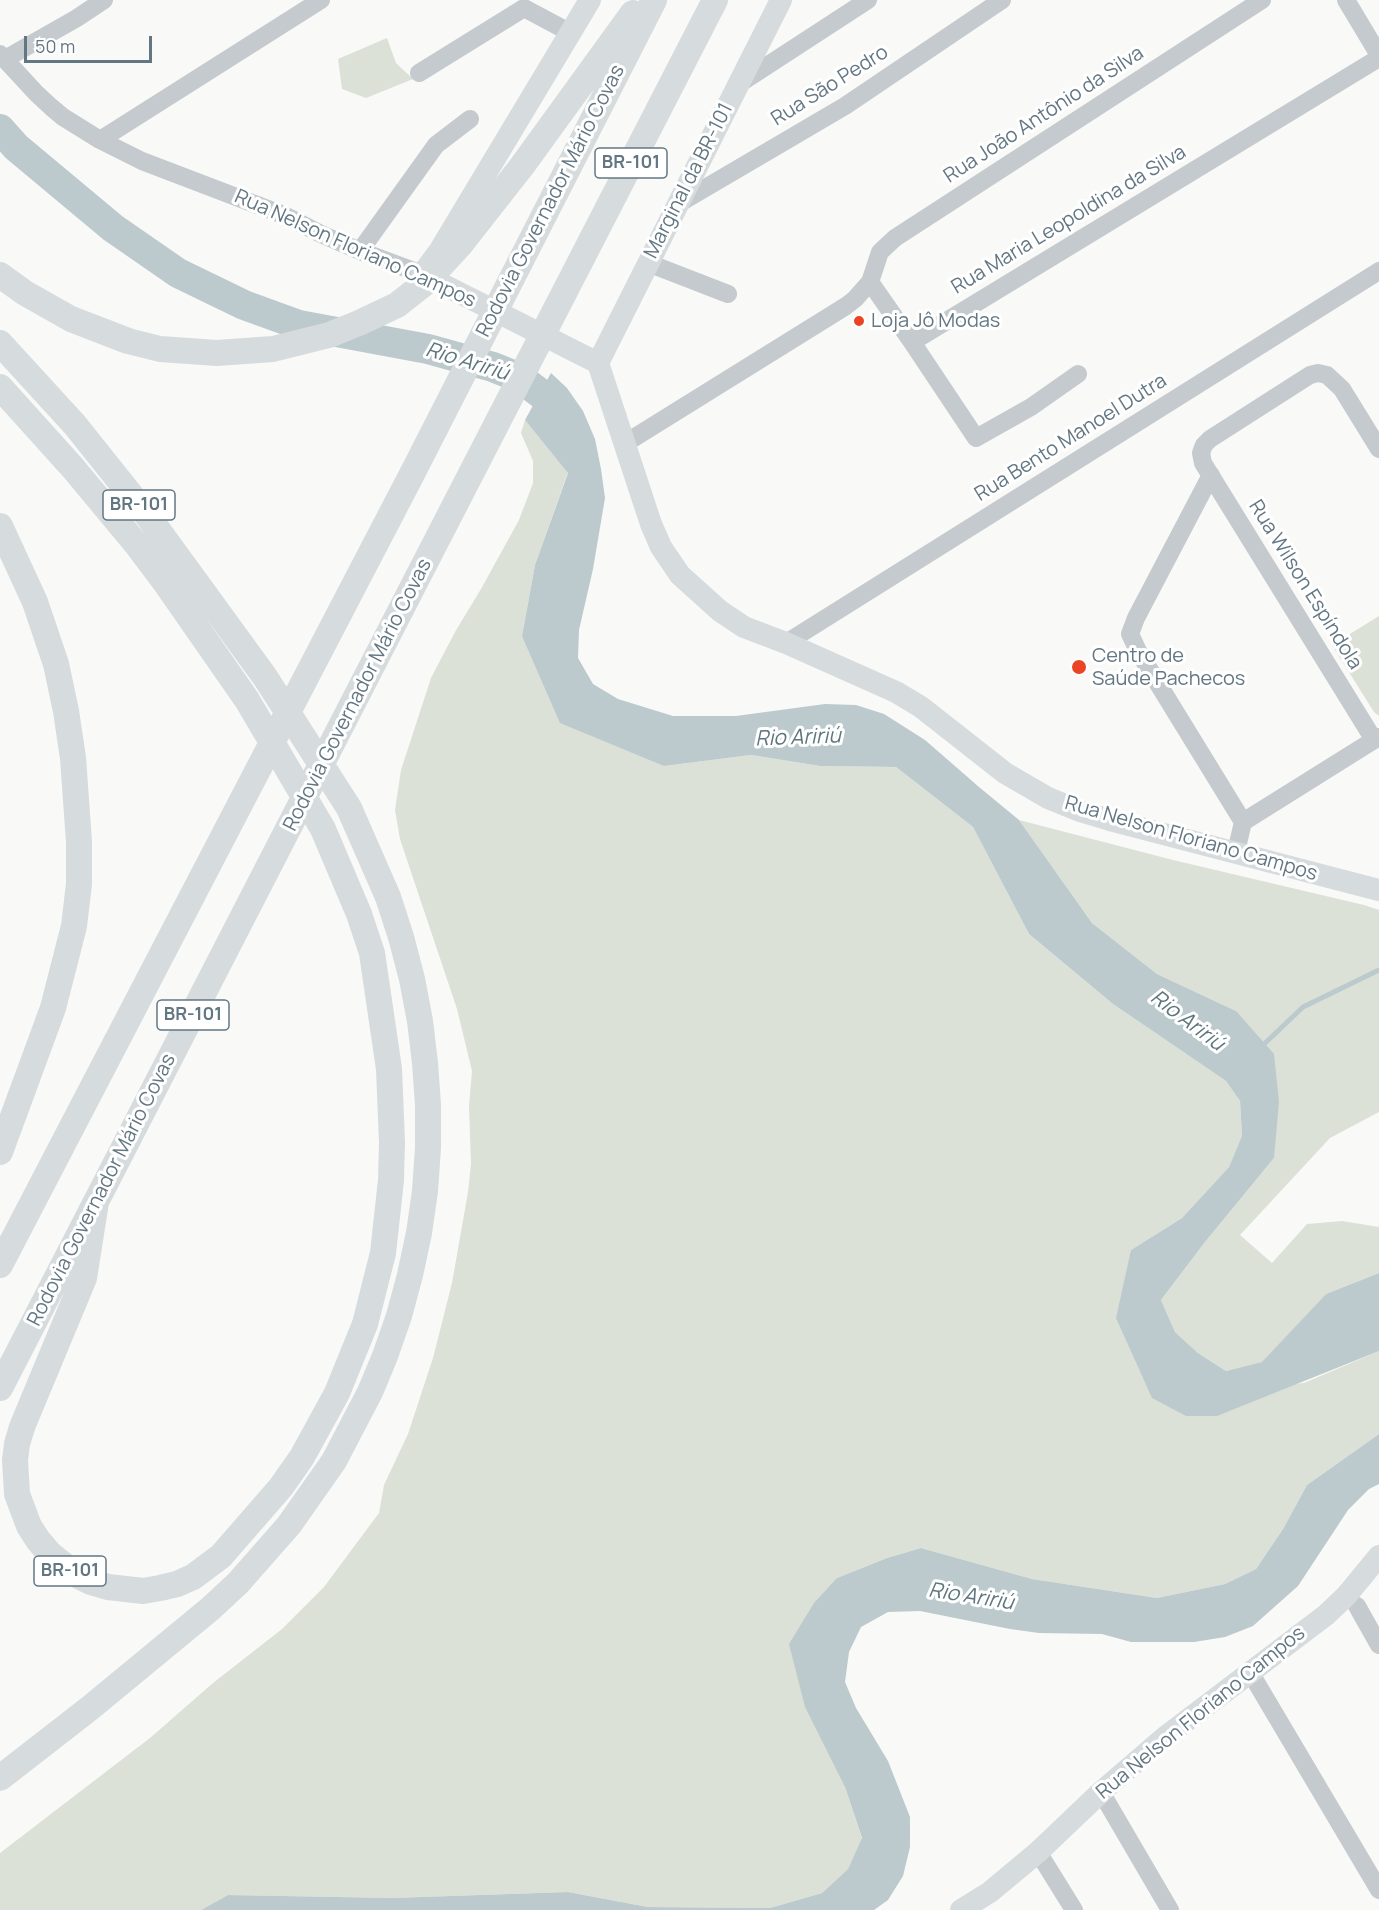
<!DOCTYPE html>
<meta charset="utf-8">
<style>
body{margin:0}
#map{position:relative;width:1379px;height:1910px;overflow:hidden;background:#f9f9f7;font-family:Manrope,sans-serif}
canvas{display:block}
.scale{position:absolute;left:24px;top:36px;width:128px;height:27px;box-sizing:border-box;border:3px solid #637783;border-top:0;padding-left:8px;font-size:18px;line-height:21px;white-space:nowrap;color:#637783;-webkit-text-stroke:4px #fff;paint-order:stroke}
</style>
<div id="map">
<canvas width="1379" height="1910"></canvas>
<div class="scale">50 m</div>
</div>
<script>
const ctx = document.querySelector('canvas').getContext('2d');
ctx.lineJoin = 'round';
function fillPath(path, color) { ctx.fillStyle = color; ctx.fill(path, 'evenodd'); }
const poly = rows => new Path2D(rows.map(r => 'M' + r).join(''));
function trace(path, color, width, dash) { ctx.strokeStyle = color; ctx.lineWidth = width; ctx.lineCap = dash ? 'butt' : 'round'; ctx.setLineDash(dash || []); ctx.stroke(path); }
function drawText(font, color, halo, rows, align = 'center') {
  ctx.font = font + ' Manrope,sans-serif'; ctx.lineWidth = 6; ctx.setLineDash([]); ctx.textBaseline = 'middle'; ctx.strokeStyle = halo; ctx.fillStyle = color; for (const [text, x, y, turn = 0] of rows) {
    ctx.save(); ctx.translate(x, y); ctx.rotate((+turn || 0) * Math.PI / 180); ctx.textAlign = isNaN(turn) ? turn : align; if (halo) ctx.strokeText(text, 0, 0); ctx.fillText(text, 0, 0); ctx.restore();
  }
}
const green = poly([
 [387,38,396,63,413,79,366,98,342,89,338,59],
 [525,420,568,472,535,565,522,636,664,766,751,755,820,766,896,767,973,827,1029,934,1113,1004,1226,1081,1240,1101,1242,1137,1229,1167,1182,1218,1131,1250,1152,1398,1304,1383,1379,1351,1379,1434,1307,1485,1283,1529,1256,1569,1225,1584,1157,1598,1032,1579,921,1548,887,1558,837,1578,845,1787,862,1839,848,1869,822,1893,770,1908,648,1907,568,1892,392,1898,228,1895,201,1910,0,1910,0,1853,150,1738,213,1683,282,1629,324,1587,379,1513,384,1485,408,1434,433,1358,452,1283,468,1192,471,1164,469,1106,472,1071,457,1009,400,839,395,810,401,770,431,678,455,632,481,589,519,520,533,483,533,461,521,433],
 [1379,616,1379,716,1374,712,1332,645],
 [1019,820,1173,860,1364,905,1379,910,1379,1112,1330,1138,1240,1235,1272,1263,1307,1224,1342,1221,1379,1227,1379,1273,1326,1294,1263,1362,1226,1371,1198,1353,1175,1332,1161,1300,1205,1242,1274,1158,1236,1011,1157,974,1092,923]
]);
const water = poly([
 [551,373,567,388,583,411,595,439,601,469,605,498,593,569,579,630,578,658,593,684,618,699,673,716,736,716,825,704,856,705,884,714,925,740,979,787,1019,820,1092,923,1157,974,1236,1011,1274,1054,1279,1102,1274,1158,1205,1242,1161,1300,1175,1332,1198,1353,1226,1371,1262,1362,1326,1294,1379,1273,1379,1351,1217,1416,1186,1416,1152,1398,1116,1318,1131,1250,1182,1218,1229,1167,1242,1136,1240,1101,1226,1081,1113,1004,1029,934,973,827,896,767,820,766,751,755,664,766,560,723,522,636,535,565,568,473,525,420],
 [1379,1434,1379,1484,1369,1489,1348,1510,1298,1586,1253,1626,1225,1637,1194,1642,1131,1642,1102,1634,1039,1633,1010,1629,920,1611,888,1612,861,1627,849,1652,845,1682,856,1708,888,1761,910,1817,910,1847,903,1876,888,1900,874,1910,201,1910,228,1895,392,1898,568,1892,648,1907,770,1908,822,1893,848,1869,862,1838,845,1787,805,1707,789,1644,814,1603,837,1578,887,1558,921,1548,1032,1579,1157,1598,1225,1584,1256,1569,1283,1529,1307,1485]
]);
const stream = poly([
 [1261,1047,1303,1007,1379,970]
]);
const river = poly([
 [0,129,16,147,113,228,178,273,244,305,299,325,428,349,493,367,520,378,561,409,567,420]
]);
const minor = poly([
 [1346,0,1379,55],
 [0,54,36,93,51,107,63,117,100,140,142,161,286,216,321,234,360,251,422,274],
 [5,59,77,18,104,0],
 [419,73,524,8,571,33],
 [739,84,868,0],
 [100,140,321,0],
 [678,204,845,106,1002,0],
 [360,251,436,145,470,119],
 [648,263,728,294],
 [870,282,880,252,895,238,1262,0],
 [912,342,976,438,1031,407,1078,374],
 [624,444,846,306,855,299,870,282,912,342,1379,58],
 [1211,475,1136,618,1130,634,1138,651,1243,822],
 [786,643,1379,271],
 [1374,740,1203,463,1201,453,1204,445,1210,439,1310,375,1318,373,1327,375,1342,389,1379,449],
 [1236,852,1243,822,1379,737],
 [1357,1606,1379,1645],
 [1250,1672,1379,1890],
 [1101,1792,1170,1910],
 [1038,1852,1074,1910]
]);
const major = poly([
 [590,0,440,250,422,274,598,363,651,524,661,547,680,575,720,611,744,627,786,643,896,692,921,707,1005,773,1048,798,1080,811,1110,820,1379,890],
 [598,363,781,0],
 [961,1910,990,1892,1038,1852,1101,1792,1165,1737,1326,1615,1346,1596,1379,1556]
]);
const highway = poly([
 [0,275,25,293,71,319,128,341,160,349,217,353,273,349,329,335,359,323,397,305,425,283,460,245,522,166,633,13],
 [0,343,75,425,150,519,265,677,349,808,388,897,401,937,412,979,420,1021,425,1063,428,1105,428,1148,425,1191,419,1233,410,1275,399,1316,385,1356,370,1392,334,1461,289,1525,238,1583,210,1609,90,1708,0,1778],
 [0,387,73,468,137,545,167,585,247,700,323,829,359,914,372,953,389,1069,392,1142,391,1180,383,1253,365,1324,337,1393,302,1457,281,1487,221,1556,193,1577,177,1584,160,1588,143,1591,108,1587,91,1582,75,1574,49,1553,38,1540,29,1526,17,1494,15,1460,17,1444,22,1427,84,1278,96,1202],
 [0,526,35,602,56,664,66,711,73,758,79,842,79,884,74,926,53,1008,0,1152],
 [0,1265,412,474,654,0],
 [0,1388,715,0]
]);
const markers = [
 [859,321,6,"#ea4425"],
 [1079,667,8,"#ea4425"]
];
const shields = [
 [631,163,72],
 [139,505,72],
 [193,1015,72],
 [70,1571,72]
];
const shieldNames = [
 ["BR-101",631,163],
 ["BR-101",139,505],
 ["BR-101",193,1015],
 ["BR-101",70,1571]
];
const streetNames = [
 ["Rua São Pedro",830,86,-32],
 ["Rua João Antônio da Silva",1044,115,-33],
 ["Marginal da BR-101",689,181,-63],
 ["Rodovia Governador Mário Covas",551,201,-63],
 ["Rua Maria Leopoldina da Silva",1069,220,-31],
 ["Rua Nelson Floriano Campos",355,249,24],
 ["Rua Bento Manoel Dutra",1071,438,-32],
 ["Rua Wilson Espíndola",1305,585,58],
 ["Rodovia Governador Mário Covas",358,695,-63],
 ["Rua Nelson Floriano Campos",1191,839,16],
 ["Rodovia Governador Mário Covas",102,1190,-63],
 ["Rua Nelson Floriano Campos",1201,1713,-39]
];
const poiNames = [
 ["Loja Jô Modas",871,321],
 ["Centro de",1092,656],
 ["Saúde Pachecos",1092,679]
];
const waterNames = [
 ["Rio Aririú",467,362,17],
 ["Rio Aririú",798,738,-2],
 ["Rio Aririú",1187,1021,37],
 ["Rio Aririú",971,1597,9]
];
fillPath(green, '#dbe1d7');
fillPath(water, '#bccacd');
trace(stream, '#bccacd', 5);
trace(river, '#bccacd', 30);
trace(minor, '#c4cacd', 18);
trace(major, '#d6dbde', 22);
trace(highway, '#d6dbde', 26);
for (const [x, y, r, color] of markers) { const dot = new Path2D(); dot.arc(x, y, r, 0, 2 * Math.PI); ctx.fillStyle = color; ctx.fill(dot); trace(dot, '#fff', 2); }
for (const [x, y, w] of shields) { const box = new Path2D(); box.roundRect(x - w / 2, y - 15, w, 30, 4.5); ctx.fillStyle = '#fff'; ctx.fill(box); trace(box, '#637783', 1.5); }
drawText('bold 18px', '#637783', null, shieldNames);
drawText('20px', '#637783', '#fff', streetNames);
drawText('20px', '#637783', '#fff', poiNames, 'left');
drawText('italic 21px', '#5e767c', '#fff', waterNames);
</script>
